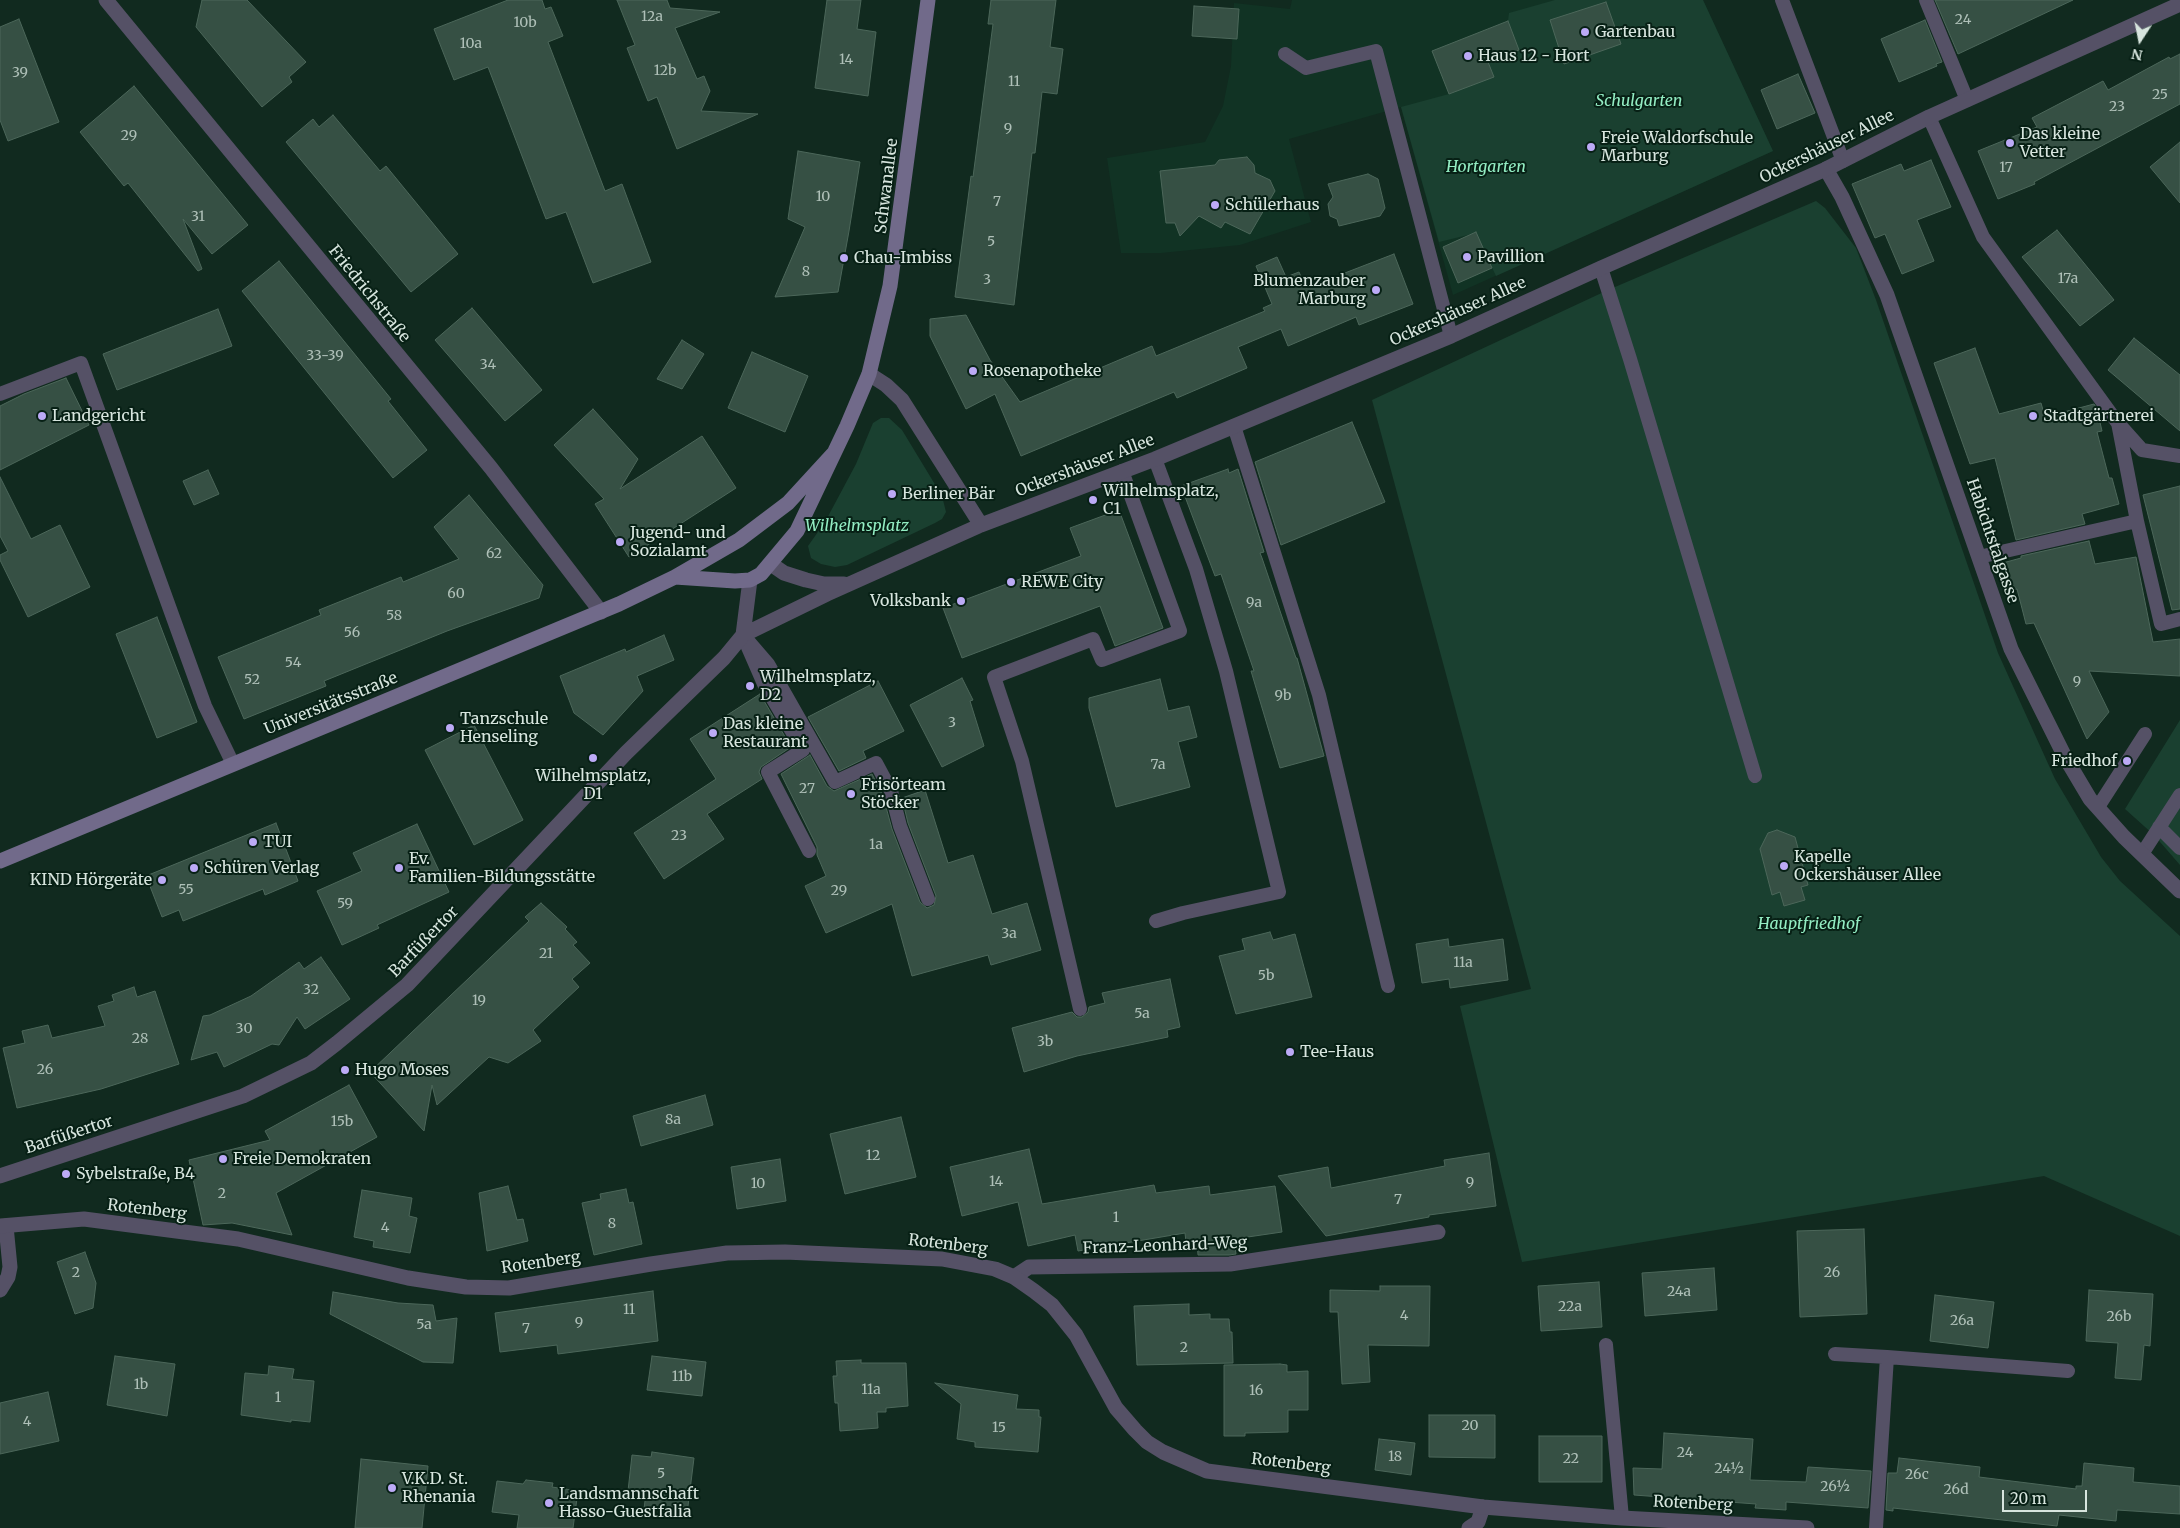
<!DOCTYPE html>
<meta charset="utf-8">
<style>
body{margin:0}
#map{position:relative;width:2180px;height:1528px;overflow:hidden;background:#112a1f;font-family:Merriweather,serif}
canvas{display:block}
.north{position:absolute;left:2115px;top:15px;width:50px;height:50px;-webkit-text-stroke:4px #072015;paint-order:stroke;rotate:191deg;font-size:14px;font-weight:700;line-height:20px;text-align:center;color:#d7e5de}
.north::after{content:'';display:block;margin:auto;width:18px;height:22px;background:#d7e5de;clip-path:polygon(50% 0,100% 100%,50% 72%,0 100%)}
.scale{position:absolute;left:2002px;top:1490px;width:85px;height:22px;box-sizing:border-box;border:2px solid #d7e5de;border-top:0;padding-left:6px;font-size:15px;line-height:18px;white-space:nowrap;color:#d7e5de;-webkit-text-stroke:4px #072015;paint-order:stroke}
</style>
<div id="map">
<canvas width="2180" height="1528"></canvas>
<div class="north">N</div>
<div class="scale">20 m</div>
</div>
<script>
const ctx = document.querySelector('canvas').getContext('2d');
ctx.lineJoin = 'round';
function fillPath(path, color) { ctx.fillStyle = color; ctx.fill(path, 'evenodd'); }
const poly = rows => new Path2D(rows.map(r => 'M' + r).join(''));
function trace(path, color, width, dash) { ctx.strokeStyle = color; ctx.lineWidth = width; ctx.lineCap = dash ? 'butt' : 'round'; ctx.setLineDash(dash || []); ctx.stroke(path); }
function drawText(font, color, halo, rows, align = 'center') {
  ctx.font = font + ' Merriweather,serif'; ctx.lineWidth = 4; ctx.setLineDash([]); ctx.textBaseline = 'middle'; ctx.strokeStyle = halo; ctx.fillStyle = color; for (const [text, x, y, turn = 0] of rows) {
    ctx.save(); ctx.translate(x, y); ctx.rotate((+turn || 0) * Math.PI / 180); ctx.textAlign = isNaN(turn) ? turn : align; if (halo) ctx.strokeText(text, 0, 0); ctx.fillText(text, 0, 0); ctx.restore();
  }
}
const built = poly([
 [1292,0,1703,0,1773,151,1453,295,1401,107,1289,139,1311,222,1240,245,1161,253,1121,253,1107,158,1205,142,1223,106,1231,66,1234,3,1290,9]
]);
const green = poly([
 [1555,0,1703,0,1773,151,1496,276,1476,233,1439,242,1401,107,1449,94,1493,77,1488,62,1519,50,1508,21,1509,13],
 [1816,201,1825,208,1856,248,1876,300,1998,653,2055,779,2101,857,2120,881,2180,936,2180,1236,2044,1176,1522,1262,1460,1006,1531,989,1372,400,1608,290],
 [881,418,889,418,902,430,942,496,946,512,942,519,935,523,847,565,835,567,821,564,811,558,808,546,825,522,856,464,873,423],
 [2180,720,2180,865,2154,835,2125,809]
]);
const building = poly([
 [202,0,247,0,306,62,289,77,292,82,262,107,196,27,202,0],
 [508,0,542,0,545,9,551,7,563,36,548,42,605,191,622,184,651,262,593,283,566,212,546,219,488,67,454,80,434,29,508,0],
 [617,0,667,0,670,8,720,12,675,28,697,79,704,76,710,91,701,111,758,114,677,149,657,97,648,101,627,48,635,45,617,0],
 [827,0,861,0,857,29,876,32,868,96,815,88,827,0],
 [991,0,1056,0,1050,47,1063,49,1057,94,1042,92,1035,153,1032,153,1014,305,955,297,971,176,973,177,993,24,988,24,991,0],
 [1935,0,2073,0,1958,54,1935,0],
 [1606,2,1621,44,1564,64,1550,20,1606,2],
 [1194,6,1239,9,1237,39,1192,36,1194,6],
 [19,19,59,122,8,141,0,120,0,27,19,19],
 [1925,20,1942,62,1936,64,1937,66,1899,82,1881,39,1925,20],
 [1508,21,1519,50,1488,62,1494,77,1449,94,1432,51,1508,21],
 [2180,54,2180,104,2034,182,2035,184,1998,199,1978,151,2037,127,2032,118,2103,81,2108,90,2169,57,2170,59,2180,54],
 [1798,74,1815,113,1777,129,1761,90,1798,74],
 [134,86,248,225,212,254,183,219,202,269,198,271,128,183,124,186,80,132,134,86],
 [333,115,380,171,386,166,458,254,411,292,286,142,313,119,319,127,333,115],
 [2180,142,2180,203,2150,167,2180,142],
 [798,151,860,162,849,231,838,292,775,297,805,227,788,219,798,151],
 [1247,157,1254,165,1255,173,1270,180,1275,191,1250,234,1225,222,1221,228,1199,216,1180,236,1175,223,1166,223,1160,171,1215,165,1219,160,1247,157],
 [1931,160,1951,207,1917,220,1934,261,1902,274,1885,234,1875,238,1852,184,1901,164,1904,171,1931,160],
 [1368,174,1378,179,1385,208,1380,216,1339,226,1337,219,1330,216,1328,204,1333,197,1328,184,1368,174],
 [2057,230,2114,300,2080,326,2022,257,2057,230],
 [1476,232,1492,268,1458,283,1443,247,1476,232],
 [1394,254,1413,304,1359,325,1356,317,1288,346,1281,329,1238,347,1247,368,1177,398,1174,392,1021,456,995,394,966,409,930,336,930,319,966,315,990,360,1020,402,1152,346,1156,356,1265,311,1263,308,1272,304,1256,266,1277,257,1286,277,1299,272,1306,288,1394,254],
 [279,261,391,399,388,401,427,450,393,478,242,291,279,261],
 [472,308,542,390,505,421,435,340,472,308],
 [218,309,232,346,117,390,103,354,218,309],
 [2134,338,2180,375,2180,431,2108,370,2134,338],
 [682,340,704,354,682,389,657,379,682,340],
 [1975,348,1999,414,2041,403,2045,417,2094,404,2097,409,2102,431,2097,432,2109,478,2112,478,2119,504,2082,514,2085,524,2016,540,1995,458,1970,464,1934,363,1975,348],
 [752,352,808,376,785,432,728,408,752,352],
 [66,378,89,425,0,470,0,406,24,394,66,378],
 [593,409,638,459,620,489,702,436,736,488,629,557,595,504,604,499,554,445,593,409],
 [1352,422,1385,502,1281,545,1255,462,1352,422],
 [1228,469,1229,473,1238,469,1264,552,1260,553,1262,558,1296,658,1297,658,1324,756,1280,768,1251,671,1254,671,1221,574,1215,576,1181,486,1228,469],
 [208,470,219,494,194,505,183,481,208,470],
 [0,477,31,539,60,525,90,587,28,617,0,560,0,555,8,551,0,536,0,477],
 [2180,486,2180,609,2172,610,2143,495,2180,486],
 [469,495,543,585,539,598,447,631,324,681,326,686,244,719,218,657,321,615,319,610,401,577,403,582,459,559,434,527,469,495],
 [1119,510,1163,628,1115,646,1100,606,962,658,943,608,1081,556,1070,528,1119,510],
 [2089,541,2095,564,2136,557,2153,642,2180,639,2180,676,2089,671,2109,712,2087,739,2034,623,2026,624,2017,589,2006,592,1999,564,2021,558,2021,556,2089,541],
 [157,617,197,722,157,738,116,634,157,617],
 [664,635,674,660,637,676,643,691,603,735,574,713,560,676,625,649,626,652,664,635],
 [962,678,973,700,970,701,984,746,942,767,910,705,962,678],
 [1160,679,1168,711,1189,706,1197,737,1178,742,1190,787,1116,807,1089,708,1089,698,1160,679],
 [878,681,904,731,863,751,866,758,839,771,808,717,878,681],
 [760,694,791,747,761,767,759,772,762,779,707,814,724,839,664,879,634,833,716,779,690,739,760,694],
 [474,725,523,820,474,845,425,750,474,725],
 [810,755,827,786,834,791,872,774,883,796,892,829,920,902,927,908,934,905,936,896,908,823,902,798,925,790,948,863,973,855,992,914,1027,903,1041,950,991,965,988,955,912,976,892,904,826,933,805,886,826,876,817,855,817,847,781,774,810,755],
 [276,823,298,881,265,895,263,889,183,921,179,910,162,917,146,876,276,823],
 [417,824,449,892,377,925,379,928,342,945,317,891,362,871,353,853,417,824],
 [1777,830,1795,837,1808,885,1801,887,1805,900,1784,906,1780,892,1772,895,1760,849,1768,833,1777,830],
 [541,903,567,927,565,929,577,942,573,945,590,963,572,979,579,987,533,1030,541,1041,508,1063,489,1057,437,1105,432,1085,424,1131,370,1072,529,921,525,917,541,903],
 [1270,932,1273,940,1295,934,1312,997,1236,1014,1219,956,1245,950,1242,939,1270,932],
 [1448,939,1449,947,1503,939,1508,980,1450,988,1449,979,1422,983,1416,944,1448,939],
 [321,957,350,999,305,1029,297,1017,279,1045,272,1044,224,1067,217,1052,191,1060,203,1016,210,1015,251,996,299,962,304,969,321,957],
 [1170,979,1180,1027,1167,1030,1168,1037,1077,1056,1024,1072,1012,1028,1072,1012,1077,1017,1082,1017,1088,1012,1089,1007,1105,1003,1102,993,1170,979],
 [134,987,137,997,155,991,179,1064,101,1089,17,1108,3,1048,25,1043,22,1031,48,1025,52,1038,105,1026,98,1006,114,1001,112,995,134,987],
 [349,1085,377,1137,276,1193,292,1235,232,1223,203,1225,189,1160,270,1140,265,1131,349,1085],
 [705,1095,713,1125,641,1146,633,1116,705,1095],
 [901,1117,916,1177,845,1194,830,1134,901,1117],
 [1029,1149,1042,1204,1154,1185,1156,1193,1209,1186,1210,1195,1275,1186,1282,1232,1234,1239,1236,1254,1229,1255,1198,1255,1197,1241,1186,1242,1185,1233,1078,1251,1075,1235,1028,1246,1018,1202,962,1216,950,1167,1029,1149],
 [1489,1153,1496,1206,1429,1215,1429,1217,1326,1236,1278,1176,1328,1167,1331,1188,1445,1166,1444,1160,1489,1153],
 [780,1159,786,1201,737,1209,731,1167,780,1159],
 [508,1186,517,1220,523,1219,528,1241,487,1251,479,1193,508,1186],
 [626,1189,629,1203,633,1202,642,1244,594,1255,582,1203,601,1199,600,1194,626,1189],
 [362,1190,412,1198,409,1216,417,1218,410,1253,373,1247,374,1241,354,1237,362,1190],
 [1864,1229,1867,1314,1800,1317,1797,1231,1864,1229],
 [85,1252,96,1283,93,1308,75,1314,57,1262,85,1252],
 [1714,1268,1717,1310,1645,1316,1642,1273,1714,1268],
 [1599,1282,1602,1327,1541,1331,1538,1286,1599,1282],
 [1380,1286,1430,1286,1429,1346,1368,1345,1370,1382,1342,1384,1338,1312,1330,1312,1330,1290,1380,1291,1380,1286],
 [2089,1290,2153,1294,2150,1346,2144,1345,2141,1380,2115,1378,2118,1343,2086,1341,2089,1290],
 [653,1291,658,1341,558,1354,557,1345,500,1352,495,1313,653,1291],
 [333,1292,398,1303,433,1305,436,1321,457,1318,453,1363,423,1362,330,1314,333,1292],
 [1935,1295,1994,1302,1988,1348,1930,1341,1935,1295],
 [1189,1304,1189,1315,1210,1314,1210,1319,1229,1319,1230,1332,1232,1332,1233,1363,1137,1365,1134,1306,1189,1304],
 [115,1356,175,1364,167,1416,107,1405,115,1356],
 [652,1356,706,1362,702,1396,647,1390,652,1356],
 [861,1360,861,1363,906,1363,908,1406,886,1408,886,1412,877,1412,878,1428,840,1431,838,1403,835,1403,833,1376,837,1376,836,1361,861,1360],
 [1280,1364,1287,1365,1287,1372,1308,1371,1308,1410,1288,1410,1288,1432,1245,1433,1245,1436,1224,1436,1224,1365,1280,1364],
 [269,1366,294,1369,292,1379,314,1381,310,1422,291,1420,291,1422,241,1415,245,1373,268,1375,269,1366],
 [935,1383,1018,1395,1016,1409,1039,1410,1039,1417,1041,1417,1038,1452,975,1447,975,1442,957,1439,961,1404,935,1383],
 [48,1392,59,1441,0,1454,0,1403,48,1392],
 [1429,1415,1495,1415,1495,1458,1429,1457,1429,1415],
 [1664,1433,1753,1439,1750,1480,1806,1482,1808,1467,1871,1471,1868,1508,1786,1502,1786,1510,1755,1508,1756,1504,1634,1495,1633,1468,1662,1469,1664,1433],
 [1539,1436,1602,1436,1602,1482,1539,1482,1539,1436],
 [1379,1439,1415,1443,1411,1475,1375,1470,1379,1439],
 [652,1452,694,1458,687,1514,644,1509,646,1493,628,1491,632,1455,651,1457,652,1452],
 [1899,1458,1980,1467,1979,1477,2076,1489,2076,1486,2082,1486,2084,1463,2134,1468,2133,1482,2180,1486,2180,1514,2117,1510,2116,1521,2059,1515,2057,1526,1893,1508,1893,1511,1886,1510,1888,1473,1897,1473,1899,1458],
 [361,1459,428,1466,422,1528,355,1528,361,1459],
 [526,1480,553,1483,552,1487,578,1491,573,1528,517,1528,519,1515,492,1512,497,1481,523,1484,526,1480]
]);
const service = poly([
 [1782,0,1843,161],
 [1926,0,1967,100],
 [1285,54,1306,68,1376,51,1451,336],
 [1929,117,1983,237,2117,422,2142,450,2180,456],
 [1601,268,1630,359,1755,776],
 [0,394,81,363,205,706,233,764],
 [2118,423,2137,521],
 [1234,426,1319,695,1388,986],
 [1155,459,1196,569,1226,671,1279,892,1183,913,1156,921],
 [1979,557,2137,521,2161,624,2180,619],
 [743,635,768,664,835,782,876,763,891,791,900,826,928,899],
 [747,645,764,684,803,750,768,772,809,851],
 [2098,807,2145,734],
 [2159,827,2180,848],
 [2142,854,2180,795],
 [1080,1009,1022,761,994,677,1093,639,1102,660,1180,631,1122,471],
 [1606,1345,1622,1518],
 [1835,1354,1887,1357],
 [1876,1528,1887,1357,2068,1371]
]);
const minor = poly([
 [106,0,491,468,601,612],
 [1826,169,1842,197,1887,295,2011,649,2065,757,2090,799,2124,837,2180,891],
 [1014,1277,1029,1267,1230,1264,1438,1232],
 [0,1290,8,1277,10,1267,6,1226],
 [1469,1528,1478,1522,1483,1507]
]);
const tertiary = poly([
 [869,374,886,385,902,400,981,525],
 [771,564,784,573,806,580,824,584,844,584],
 [743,635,827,594,981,525,1155,459,1451,336,1601,268,1826,169,1929,117,2180,4],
 [0,1176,243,1096,311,1063,337,1043,407,985,626,753,724,658,743,635,750,580],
 [0,1226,84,1219,238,1239,408,1278,466,1287,509,1288,651,1264,727,1253,785,1252,942,1259,995,1269,1014,1277,1034,1291,1052,1305,1076,1335,1116,1408,1135,1430,1147,1442,1163,1452,1207,1471,1483,1507,1622,1518,1807,1528]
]);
const secondary = poly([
 [675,577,735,581,750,580,761,574,797,531,847,426,869,374,890,286,928,0],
 [0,861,619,604,675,577,739,540,788,503,833,454]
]);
const markers = [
 [1585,32,5,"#bcaaf6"],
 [1468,56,5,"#bcaaf6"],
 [2010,143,5,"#bcaaf6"],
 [1591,147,5,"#bcaaf6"],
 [1215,205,5,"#bcaaf6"],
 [1467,257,5,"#bcaaf6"],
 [844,258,5,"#bcaaf6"],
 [1376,290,5,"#bcaaf6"],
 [973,371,5,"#bcaaf6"],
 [42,416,5,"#bcaaf6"],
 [2033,416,5,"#bcaaf6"],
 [892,494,5,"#bcaaf6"],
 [1093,500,5,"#bcaaf6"],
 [620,542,5,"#bcaaf6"],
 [1011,582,5,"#bcaaf6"],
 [961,601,5,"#bcaaf6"],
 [750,686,5,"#bcaaf6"],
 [450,728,5,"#bcaaf6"],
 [713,733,5,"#bcaaf6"],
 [593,758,5,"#bcaaf6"],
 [2127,761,5,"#bcaaf6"],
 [851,794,5,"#bcaaf6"],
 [253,842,5,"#bcaaf6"],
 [1784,866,5,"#bcaaf6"],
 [194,868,5,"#bcaaf6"],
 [399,868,5,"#bcaaf6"],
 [162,880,5,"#bcaaf6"],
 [1290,1052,5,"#bcaaf6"],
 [345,1070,5,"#bcaaf6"],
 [223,1159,5,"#bcaaf6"],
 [66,1174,5,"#bcaaf6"],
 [392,1488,5,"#bcaaf6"],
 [549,1503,5,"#bcaaf6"]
];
const numberNames = [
 ["12a",652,17],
 ["24",1963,20],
 ["10b",525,23],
 ["10a",471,44],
 ["14",846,60],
 ["12b",665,71],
 ["39",20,73],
 ["11",1014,82],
 ["25",2160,95],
 ["23",2117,107],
 ["9",1008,129],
 ["29",129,136],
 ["17",2006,168],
 ["10",823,197],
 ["7",997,202],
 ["31",198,217],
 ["5",991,242],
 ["8",806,272],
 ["17a",2068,279],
 ["3",987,280],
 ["33-39",325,356],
 ["34",488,365],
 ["62",494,554],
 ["60",456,594],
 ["9a",1254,603],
 ["58",394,616],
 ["56",352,633],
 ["54",293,663],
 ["52",252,680],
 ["9",2077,682],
 ["9b",1283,696],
 ["3",952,723],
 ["7a",1158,765],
 ["27",807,789],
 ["23",679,836],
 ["1a",876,845],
 ["55",186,890],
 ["29",839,891],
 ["59",345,904],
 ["3a",1009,934],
 ["21",546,954],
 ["11a",1463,963],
 ["5b",1266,976],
 ["32",311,990],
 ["19",479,1001],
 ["5a",1142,1014],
 ["30",244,1029],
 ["28",140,1039],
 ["3b",1045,1042],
 ["26",45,1070],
 ["8a",673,1120],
 ["15b",342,1122],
 ["12",873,1156],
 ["14",996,1182],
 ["9",1470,1183],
 ["10",758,1184],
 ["2",222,1194],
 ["7",1398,1200],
 ["1",1116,1218],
 ["8",612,1224],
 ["4",385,1228],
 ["2",76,1273],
 ["26",1832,1273],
 ["24a",1679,1292],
 ["22a",1570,1307],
 ["11",629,1310],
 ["4",1404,1316],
 ["26b",2119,1317],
 ["26a",1962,1321],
 ["9",579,1323],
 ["5a",424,1325],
 ["7",526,1329],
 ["2",1184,1348],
 ["11b",682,1377],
 ["1b",141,1385],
 ["11a",871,1390],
 ["16",1256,1391],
 ["1",278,1398],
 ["4",27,1422],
 ["20",1470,1426],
 ["15",999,1428],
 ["24",1685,1453],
 ["18",1395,1457],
 ["22",1571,1459],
 ["24½",1729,1469],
 ["5",661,1474],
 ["26c",1917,1475],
 ["26½",1835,1487],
 ["26d",1956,1490]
];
const poiNames = [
 ["Gartenbau",1595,32],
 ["Haus 12 - Hort",1478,56],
 ["Das kleine",2020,134],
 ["Vetter",2020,152],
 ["Freie Waldorfschule",1601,138],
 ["Marburg",1601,156],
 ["Schülerhaus",1225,205],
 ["Pavillion",1477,257],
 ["Chau-Imbiss",854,258],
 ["Blumenzauber",1366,281,"right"],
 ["Marburg",1366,299,"right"],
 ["Rosenapotheke",983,371],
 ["Landgericht",52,416],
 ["Stadtgärtnerei",2043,416],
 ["Wilhelmsplatz,",1103,491],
 ["C1",1103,509],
 ["Berliner Bär",902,494],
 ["Jugend- und",630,533],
 ["Sozialamt",630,551],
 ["REWE City",1021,582],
 ["Volksbank",951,601,"right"],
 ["Wilhelmsplatz,",760,677],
 ["D2",760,695],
 ["Tanzschule",460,719],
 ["Henseling",460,737],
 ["Das kleine",723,724],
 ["Restaurant",723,742],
 ["Friedhof",2117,761,"right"],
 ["Wilhelmsplatz,",593,776,"center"],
 ["D1",593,794,"center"],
 ["Frisörteam",861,785],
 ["Stöcker",861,803],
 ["TUI",263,842],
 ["Kapelle",1794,857],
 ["Ockershäuser Allee",1794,875],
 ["Ev.",409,859],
 ["Familien-Bildungsstätte",409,877],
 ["Schüren Verlag",204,868],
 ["KIND Hörgeräte",152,880,"right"],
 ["Tee-Haus",1300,1052],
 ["Hugo Moses",355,1070],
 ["Freie Demokraten",233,1159],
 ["Sybelstraße, B4",76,1174],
 ["V.K.D. St.",402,1479],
 ["Rhenania",402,1497],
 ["Landsmannschaft",559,1494],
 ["Hasso-Guestfalia",559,1512]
];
const parkNames = [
 ["Schulgarten",1639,101],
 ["Hortgarten",1486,167],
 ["Wilhelmsplatz",857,526],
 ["Hauptfriedhof",1809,924]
];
const streetNames = [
 ["Ockershäuser Allee",1827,147,-26],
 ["Schwanallee",887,186,-83],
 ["Friedrichstraße",369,294,51],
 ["Ockershäuser Allee",1458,312,-24],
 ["Ockershäuser Allee",1085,466,-21],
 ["Habichtstalgasse",1992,541,71],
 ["Universitätsstraße",331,704,-22],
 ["Barfüßertor",424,942,-46],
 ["Barfüßertor",69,1135,-18],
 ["Rotenberg",147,1210,7],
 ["Rotenberg",948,1245,7],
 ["Franz-Leonhard-Weg",1165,1246,-2],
 ["Rotenberg",541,1263,-8],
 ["Rotenberg",1291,1464,7],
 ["Rotenberg",1693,1504,3]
];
fillPath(built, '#113324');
fillPath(green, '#1a4030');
fillPath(building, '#365044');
trace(building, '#4c675a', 1);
trace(service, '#555166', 14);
trace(minor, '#555166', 15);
trace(tertiary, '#555166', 15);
trace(secondary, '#716a8a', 15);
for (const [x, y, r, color] of markers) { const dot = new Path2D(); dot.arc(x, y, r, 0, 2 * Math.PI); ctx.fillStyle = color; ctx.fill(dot); trace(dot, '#072015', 2); }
drawText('14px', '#afc0b8', null, numberNames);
drawText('16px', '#d7e5de', '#072015', poiNames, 'left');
drawText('italic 16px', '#93edc3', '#072015', parkNames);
drawText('16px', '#d7e5de', '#072015', streetNames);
</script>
